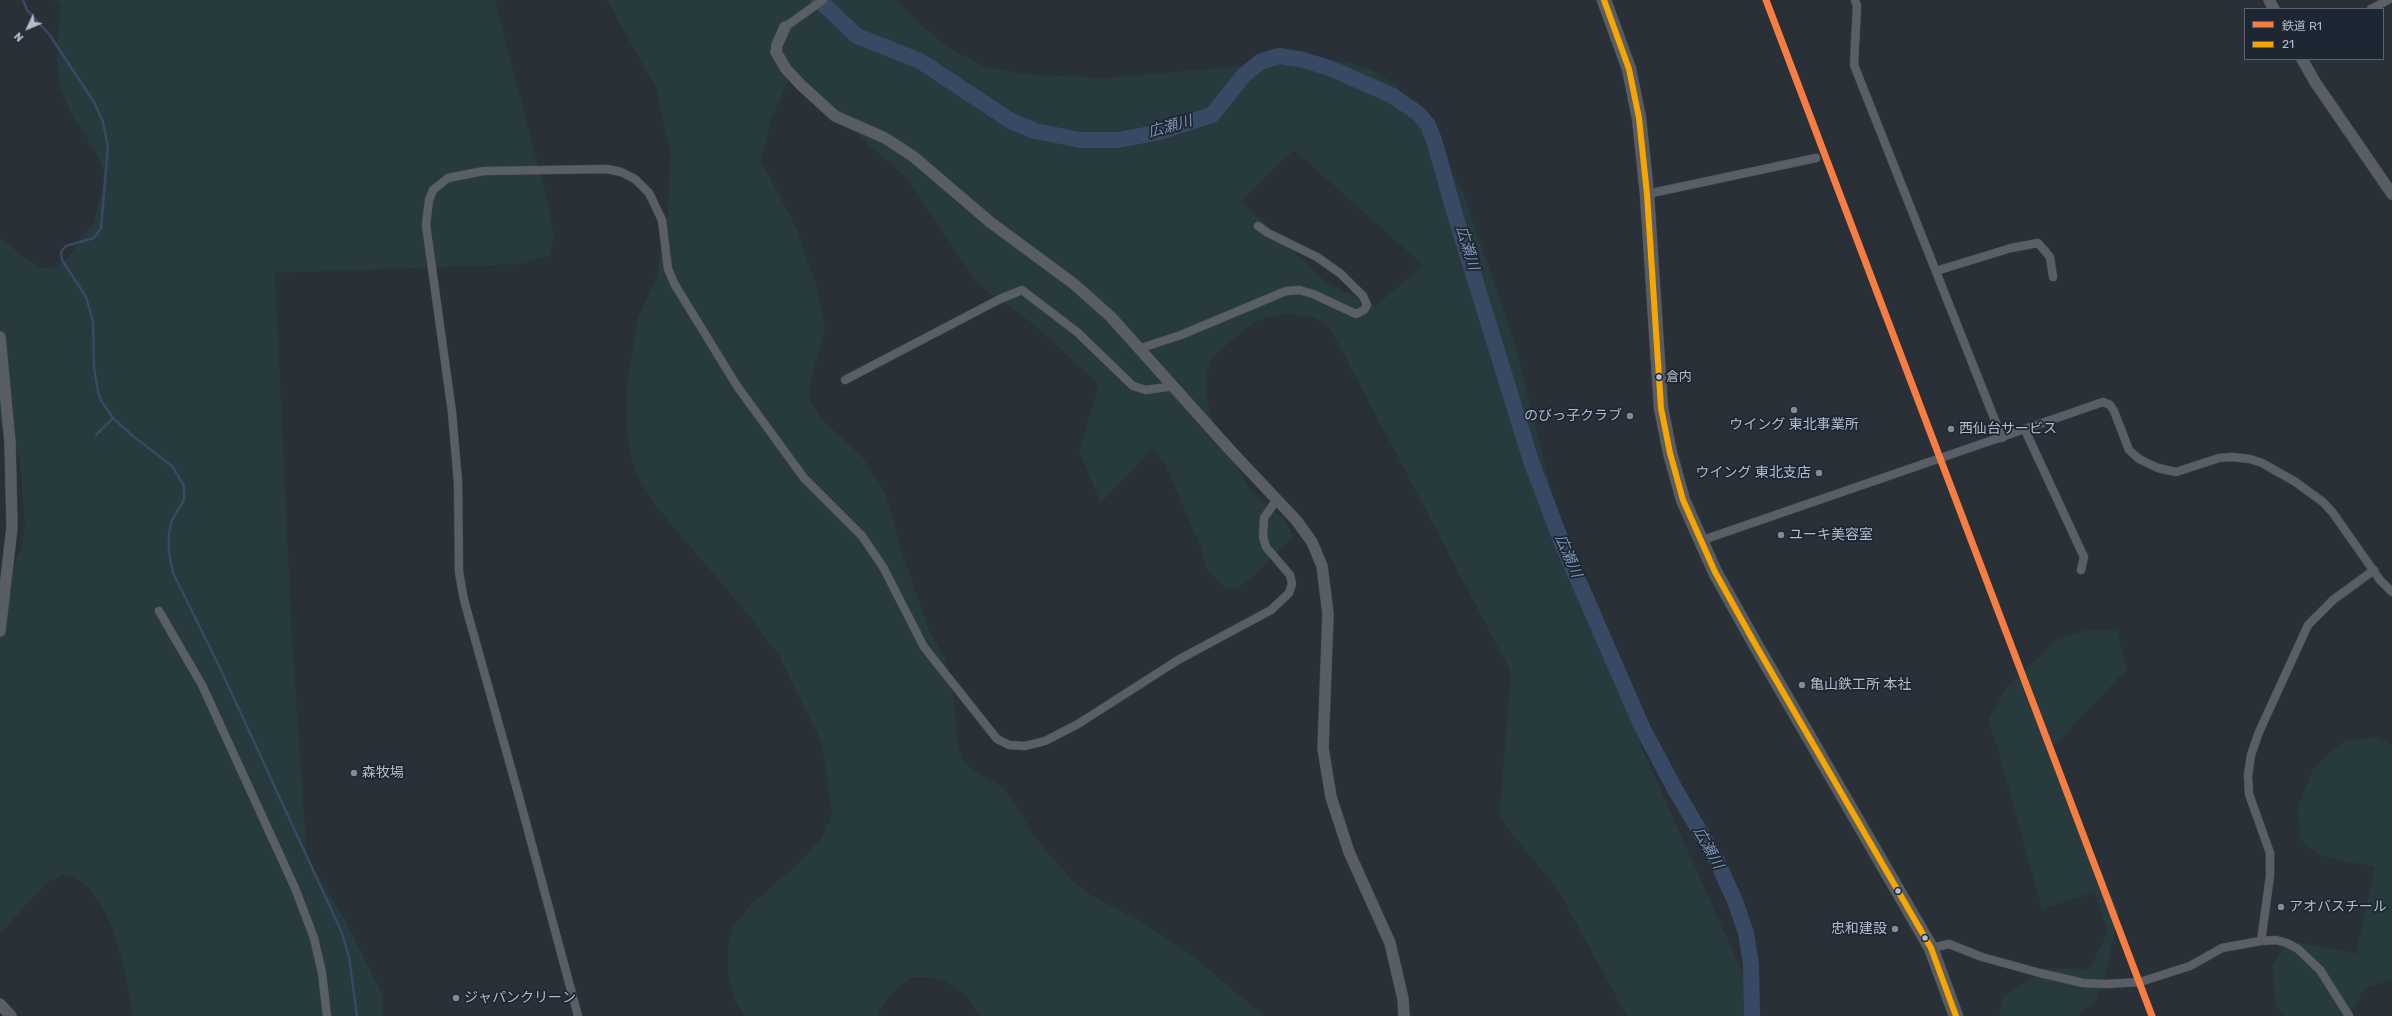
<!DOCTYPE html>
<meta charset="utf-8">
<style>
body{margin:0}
#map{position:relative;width:2392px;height:1016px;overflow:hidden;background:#2a3038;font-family:Rubik,"Noto Sans JP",sans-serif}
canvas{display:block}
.legend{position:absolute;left:2244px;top:8px;width:140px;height:52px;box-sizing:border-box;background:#1d2633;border:1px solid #59626f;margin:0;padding:5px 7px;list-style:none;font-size:12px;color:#b4bcc9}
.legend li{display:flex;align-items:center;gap:8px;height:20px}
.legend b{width:20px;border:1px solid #59626f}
.north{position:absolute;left:8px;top:8px;width:40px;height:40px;-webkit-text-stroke:3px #1d2633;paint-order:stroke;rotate:226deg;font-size:11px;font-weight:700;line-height:16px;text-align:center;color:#b4bcc9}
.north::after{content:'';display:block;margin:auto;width:14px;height:18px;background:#b4bcc9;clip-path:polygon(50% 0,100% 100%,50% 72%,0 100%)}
</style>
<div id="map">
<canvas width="2392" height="1016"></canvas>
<ul class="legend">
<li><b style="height:5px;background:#f77d43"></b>鉄道 R1</li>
<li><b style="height:5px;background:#f7a600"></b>21</li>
</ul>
<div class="north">N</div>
</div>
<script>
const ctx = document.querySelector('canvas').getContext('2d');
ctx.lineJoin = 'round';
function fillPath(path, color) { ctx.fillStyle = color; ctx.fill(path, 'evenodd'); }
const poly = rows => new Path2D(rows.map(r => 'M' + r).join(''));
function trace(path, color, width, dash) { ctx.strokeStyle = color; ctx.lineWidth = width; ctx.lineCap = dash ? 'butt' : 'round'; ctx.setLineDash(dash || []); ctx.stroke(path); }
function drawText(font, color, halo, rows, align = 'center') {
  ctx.font = font + ' Rubik,"Noto Sans JP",sans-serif'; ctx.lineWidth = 3.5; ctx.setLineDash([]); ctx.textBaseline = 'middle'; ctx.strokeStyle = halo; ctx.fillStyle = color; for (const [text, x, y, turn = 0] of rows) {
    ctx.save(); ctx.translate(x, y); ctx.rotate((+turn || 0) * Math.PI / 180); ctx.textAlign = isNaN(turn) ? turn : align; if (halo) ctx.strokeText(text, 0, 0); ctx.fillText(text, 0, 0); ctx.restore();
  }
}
const green = poly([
 [54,0,495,0,549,208,554,237,549,256,522,264,275,273,292,639,307,857,345,920,382,994,383,1016,133,1016,124,968,112,926,99,902,86,885,74,876,63,875,45,884,0,934,0,583,11,570,22,547,25,523,20,459,0,422,0,237,23,257,42,268,53,268,66,260,94,222,103,188,104,171,95,151,73,117,60,88,57,52,61,3],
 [607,0,896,0,917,22,946,46,985,67,1021,74,1105,78,1257,65,1346,62,1373,70,1395,84,1431,133,1464,195,1514,342,1561,528,1644,753,1762,1016,1627,1016,1558,890,1499,817,1511,672,1329,326,1315,318,1285,313,1258,320,1234,338,1212,359,1206,376,1207,400,1217,435,1251,491,1285,520,1293,537,1249,580,1236,590,1226,588,1206,568,1201,548,1165,463,1152,449,1101,503,1079,451,1099,385,1036,326,978,284,908,179,790,76,771,120,761,161,797,229,817,288,825,328,809,388,811,402,821,418,863,458,885,492,901,549,929,630,944,657,952,680,957,739,962,759,974,771,1003,787,1036,838,1075,884,1094,897,1138,920,1185,950,1264,1016,980,1016,961,990,947,982,930,977,912,977,896,989,880,1010,878,1016,744,1016,733,996,728,971,728,943,733,927,749,906,799,863,822,837,832,814,828,785,822,743,778,654,750,617,656,506,638,477,631,456,627,435,627,385,638,318,656,279,668,215,670,150,656,88],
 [1294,150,1423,265,1376,306,1327,283,1241,201],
 [2117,630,2127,669,2049,751,2119,911,2107,970,2095,1001,2077,1016,1999,1016,2003,997,2048,968,2090,969,2108,931,2094,892,2042,909,1997,746,1988,721,2006,688,2057,640,2083,631],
 [2377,737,2392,745,2392,979,2365,988,2348,1016,2283,1016,2276,1005,2272,967,2288,940,2356,954,2375,867,2320,856,2300,840,2298,806,2314,767,2344,741]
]);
const stream = poly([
 [23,0,27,10,49,34,94,102,103,122,108,147,101,228,94,238,66,246,61,252,62,260,86,297,93,321,94,367,98,392,102,402,113,418,134,437,172,466,184,486,184,500,172,520,169,532,169,552,173,573,220,668,342,933,349,957,357,1016],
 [96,435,113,418]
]);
const river = poly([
 [819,0,857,36,920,61,1011,121,1035,131,1081,140,1118,140,1155,133,1212,115,1244,75,1260,62,1279,56,1304,60,1332,69,1393,96,1419,114,1428,125,1434,140,1456,218,1531,461,1562,543,1642,727,1676,791,1716,859,1735,901,1746,933,1751,965,1752,1016]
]);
const street = poly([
 [1855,0,1857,6,1854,65,2002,438],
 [2371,9,2388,0],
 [785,27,823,0],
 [1647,194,1816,158],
 [1936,271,2011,248,2038,243,2050,257,2053,277],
 [1141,348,1181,335,1286,291,1299,290,1313,294,1356,314,1364,310,1367,305,1363,296,1341,274,1317,257,1268,233,1258,226],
 [845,380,1000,299,1022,290,1077,332,1133,386,1146,390,1174,386],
 [2025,430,2084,557,2081,570],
 [1700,541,2103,402,2110,405,2114,411,2129,450,2139,459,2158,468,2176,472,2219,458,2232,457,2250,459,2262,463,2294,481,2323,502,2333,513,2380,580,2392,592],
 [159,611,202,685,295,888,314,938,322,973,327,1016],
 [2261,941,2270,876,2270,853,2249,794,2248,776,2251,755,2259,732,2308,625,2333,600,2374,570],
 [1931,948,1949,944,1982,957,2040,973,2083,983,2106,984,2140,982,2190,966,2222,948,2261,941,2276,940,2287,943,2298,949,2320,970,2349,1016],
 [578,1016,518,793,464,600,459,572,458,482,452,412,426,225,429,200,433,190,448,178,484,171,607,169,621,172,635,179,649,193,662,220,668,269,675,285,737,386,804,478,862,536,883,567,924,647,997,739,1009,745,1025,746,1045,741,1078,724,1178,660,1271,610,1289,593,1292,584,1290,575,1266,547,1263,537,1264,518,1277,499]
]);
const secondary = poly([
 [2269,0,2274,9],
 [785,27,777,45,776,52,786,69,801,85,835,116,885,138,914,157,990,222,1074,284,1111,317,1231,451,1296,520,1312,542,1322,566,1328,614,1323,748,1331,797,1349,852,1390,943,1403,999,1404,1016],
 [2302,59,2315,82,2392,194],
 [0,337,10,443,12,527,0,631],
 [0,1004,11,1016]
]);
const highway = poly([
 [1604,0,1629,69,1639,118,1647,194,1661,408,1670,453,1683,500,1715,572,1754,642,1931,948,1956,1016]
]);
const bus1 = poly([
 [1604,0,1629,69,1639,118,1647,194,1661,408,1670,453,1683,500,1715,572,1754,642,1931,948,1956,1016]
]);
const rail1 = poly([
 [1766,0,2152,1016]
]);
const markers = [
 [1659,377,3.5,"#b4bcc9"],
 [1794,410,4,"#848b96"],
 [1630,416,4,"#848b96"],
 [1951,429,4,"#848b96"],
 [1819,473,4,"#848b96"],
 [1781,535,4,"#848b96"],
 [1802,685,4,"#848b96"],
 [354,773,4,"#848b96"],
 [1898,891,3.5,"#b4bcc9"],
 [2281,907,4,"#848b96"],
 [1895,929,4,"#848b96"],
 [1925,938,3.5,"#b4bcc9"],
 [456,998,4,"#848b96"]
];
const busNames = [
 ["倉内",1666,377]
];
const poiNames = [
 ["のびっ子クラブ",1622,416,"right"],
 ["ウイング 東北事業所",1794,425,"center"],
 ["西仙台サービス",1959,429],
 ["ウイング 東北支店",1811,473,"right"],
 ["ユーキ美容室",1789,535],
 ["亀山鉄工所 本社",1810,685],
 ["森牧場",362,773],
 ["アオバスチール",2289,907],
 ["忠和建設",1887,929,"right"],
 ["ジャパンクリーン",464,998]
];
const waterNames = [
 ["広瀬川",1170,127,-16],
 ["広瀬川",1467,248,73],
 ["広瀬川",1568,556,67],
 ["広瀬川",1708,848,61]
];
fillPath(green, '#273a3e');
trace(stream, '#384963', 2.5);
trace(river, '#384963', 16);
trace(street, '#484c53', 9);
trace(secondary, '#484c53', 12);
trace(highway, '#474c53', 15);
trace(street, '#5a5e66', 8);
trace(secondary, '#595d64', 11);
trace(highway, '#5a5d60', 14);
trace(bus1, '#f7a600', 6);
trace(rail1, '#f77d43', 7);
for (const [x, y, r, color] of markers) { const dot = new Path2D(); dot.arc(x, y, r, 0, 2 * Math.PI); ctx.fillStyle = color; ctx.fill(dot); trace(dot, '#1d2633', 1.5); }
drawText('13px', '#b4bcc9', '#1d2633', busNames, 'left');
drawText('14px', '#b4bcc9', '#1d2633', poiNames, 'left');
drawText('italic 15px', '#7c92b1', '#1d2633', waterNames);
</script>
